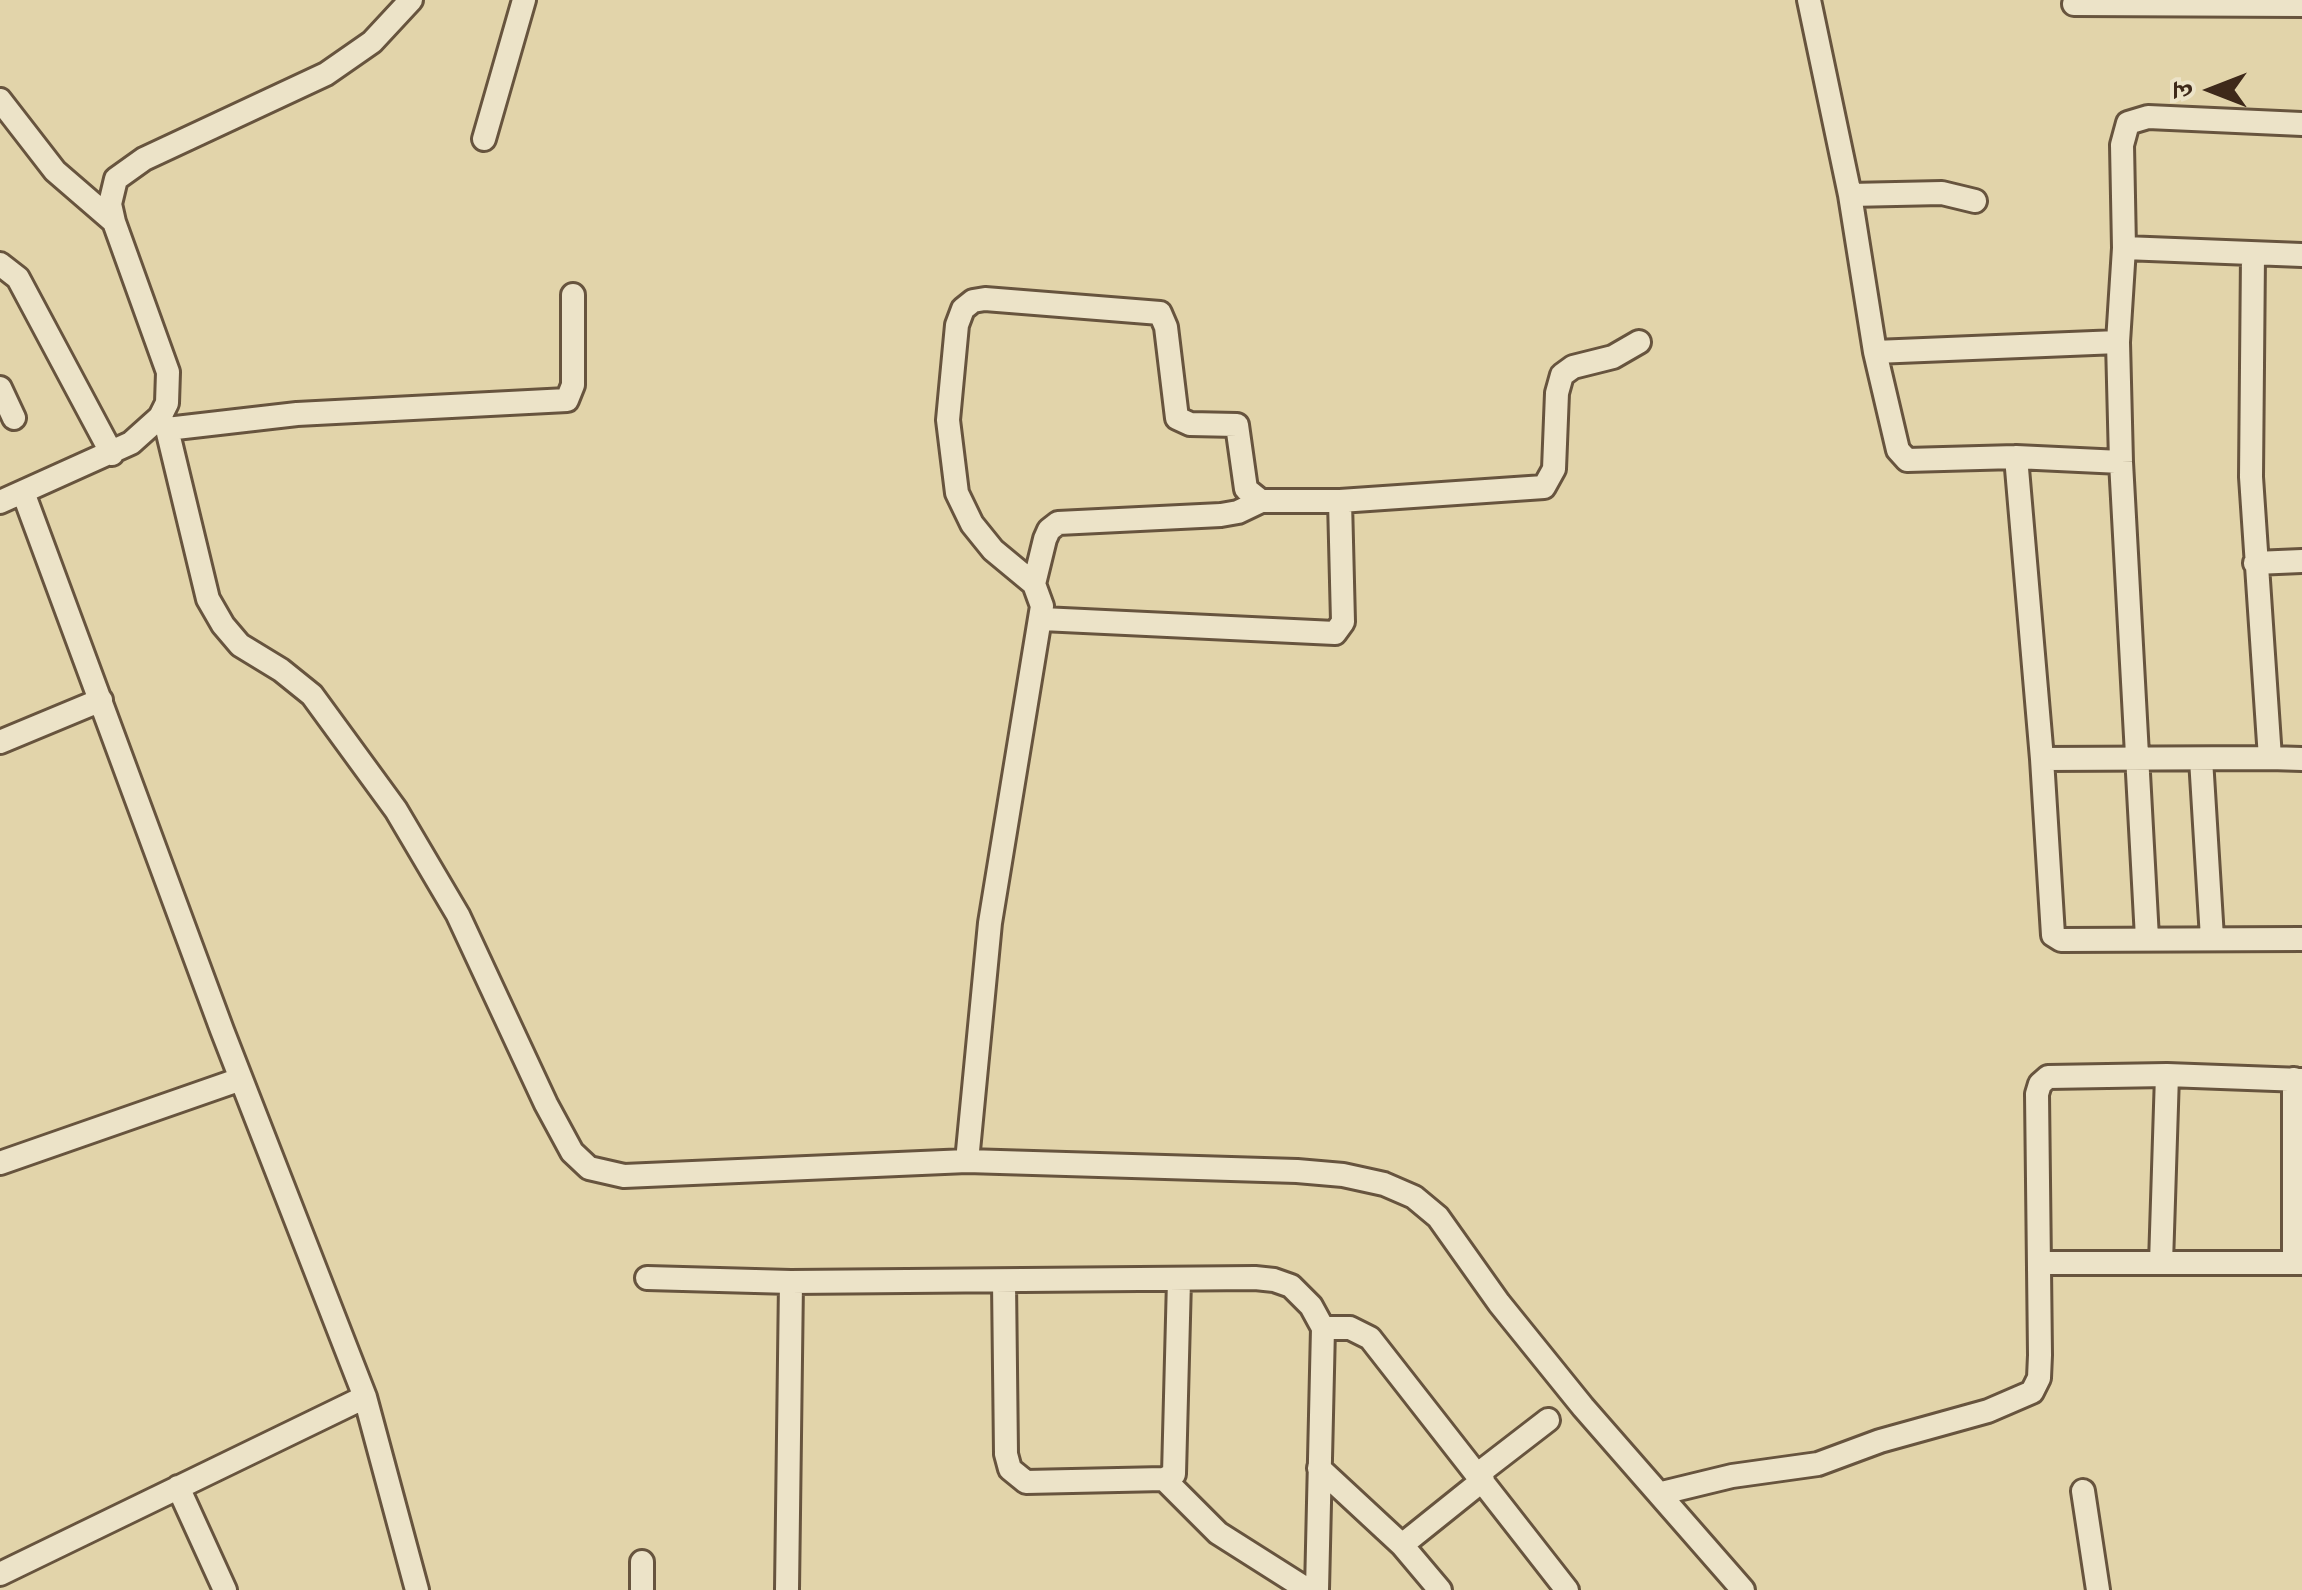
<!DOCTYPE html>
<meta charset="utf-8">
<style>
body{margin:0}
#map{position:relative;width:2302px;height:1590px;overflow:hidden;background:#e2d4aa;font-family:"Libre Caslon Text","Noto Serif Devanagari",serif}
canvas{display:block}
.north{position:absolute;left:2162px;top:40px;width:100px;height:100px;-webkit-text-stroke:8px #ece3c8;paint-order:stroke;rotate:270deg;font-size:28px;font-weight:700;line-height:40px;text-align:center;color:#3e291a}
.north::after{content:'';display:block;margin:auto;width:35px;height:45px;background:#3e291a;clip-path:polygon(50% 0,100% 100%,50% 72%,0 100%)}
</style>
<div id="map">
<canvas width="2302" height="1590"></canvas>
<div class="north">उ</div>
</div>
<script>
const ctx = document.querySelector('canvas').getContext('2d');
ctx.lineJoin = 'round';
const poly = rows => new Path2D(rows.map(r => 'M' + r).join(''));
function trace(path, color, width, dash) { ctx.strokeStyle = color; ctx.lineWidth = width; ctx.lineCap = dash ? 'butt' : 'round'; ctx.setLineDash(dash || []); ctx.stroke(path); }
const minor = poly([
 [1809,0,1850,195,1875,352,2118,342,2124,248,2302,255],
 [2074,4,2302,5],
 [0,100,55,171,114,222],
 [484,139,524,0],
 [1850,195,1942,193,1975,201],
 [2124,248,2122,145,2128,123,2148,117,2302,124],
 [0,264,18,278,112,454],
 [2118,342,2121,462,2147,938],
 [1875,352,1898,450,1907,460,2016,457,2121,462],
 [0,388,14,418],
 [160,417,167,429,208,599,223,625,240,645,281,670,312,695,396,810,458,915,546,1104,572,1152,589,1168,624,1176,967,1161,1297,1171,1343,1175,1384,1184,1414,1197,1438,1217,1499,1303,1583,1407,1743,1590],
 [167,429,297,414,567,400,573,385,573,295],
 [2016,457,2042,759,2053,935,2061,940,2302,939],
 [23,492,222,1030,365,1397,417,1590],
 [0,502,131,443,160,417,167,403,168,372,114,222,110,204,116,179,144,159,326,74,372,42,411,0],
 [2255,563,2302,561],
 [1034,584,1045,539,1049,530,1058,523,1221,515,1238,512,1261,501],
 [1042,619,1335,633,1343,622,1340,501],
 [0,742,101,700],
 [2270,758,2302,759],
 [2042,759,2270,758,2251,477,2253,255],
 [2201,759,2212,938],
 [2294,1079,2294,1263],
 [967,1161,990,923,1042,606,1034,584,993,550,972,524,957,493,948,420,957,325,963,309,973,301,985,299,1160,313,1166,327,1177,418,1190,424,1237,425,1246,489,1261,501,1340,501,1544,487,1554,469,1557,393,1562,375,1573,367,1613,357,1639,342],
 [0,1163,241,1079],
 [2041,1263,2302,1263],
 [2161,1263,2167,1075],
 [647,1278,791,1282,1255,1278,1274,1280,1291,1286,1311,1306,1323,1328,1317,1590],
 [1004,1282,1006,1454,1010,1469,1026,1482,1164,1479,1174,1474,1179,1280],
 [1323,1328,1350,1328,1370,1338,1567,1590],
 [1319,1468,1402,1545,1440,1590],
 [1478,1474,1548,1420],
 [1164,1479,1218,1533,1308,1590],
 [178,1487,225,1590],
 [2083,1491,2098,1590],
 [1662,1493,1732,1476,1818,1464,1880,1441,1988,1411,2032,1392,2039,1378,2040,1355,2037,1094,2040,1084,2048,1077,2167,1075,2302,1080],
 [1402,1545,1483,1480],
 [0,1574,365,1397],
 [642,1590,642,1562],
 [787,1590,791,1282]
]);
trace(minor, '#67543e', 28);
trace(minor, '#ece3c8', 22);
</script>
